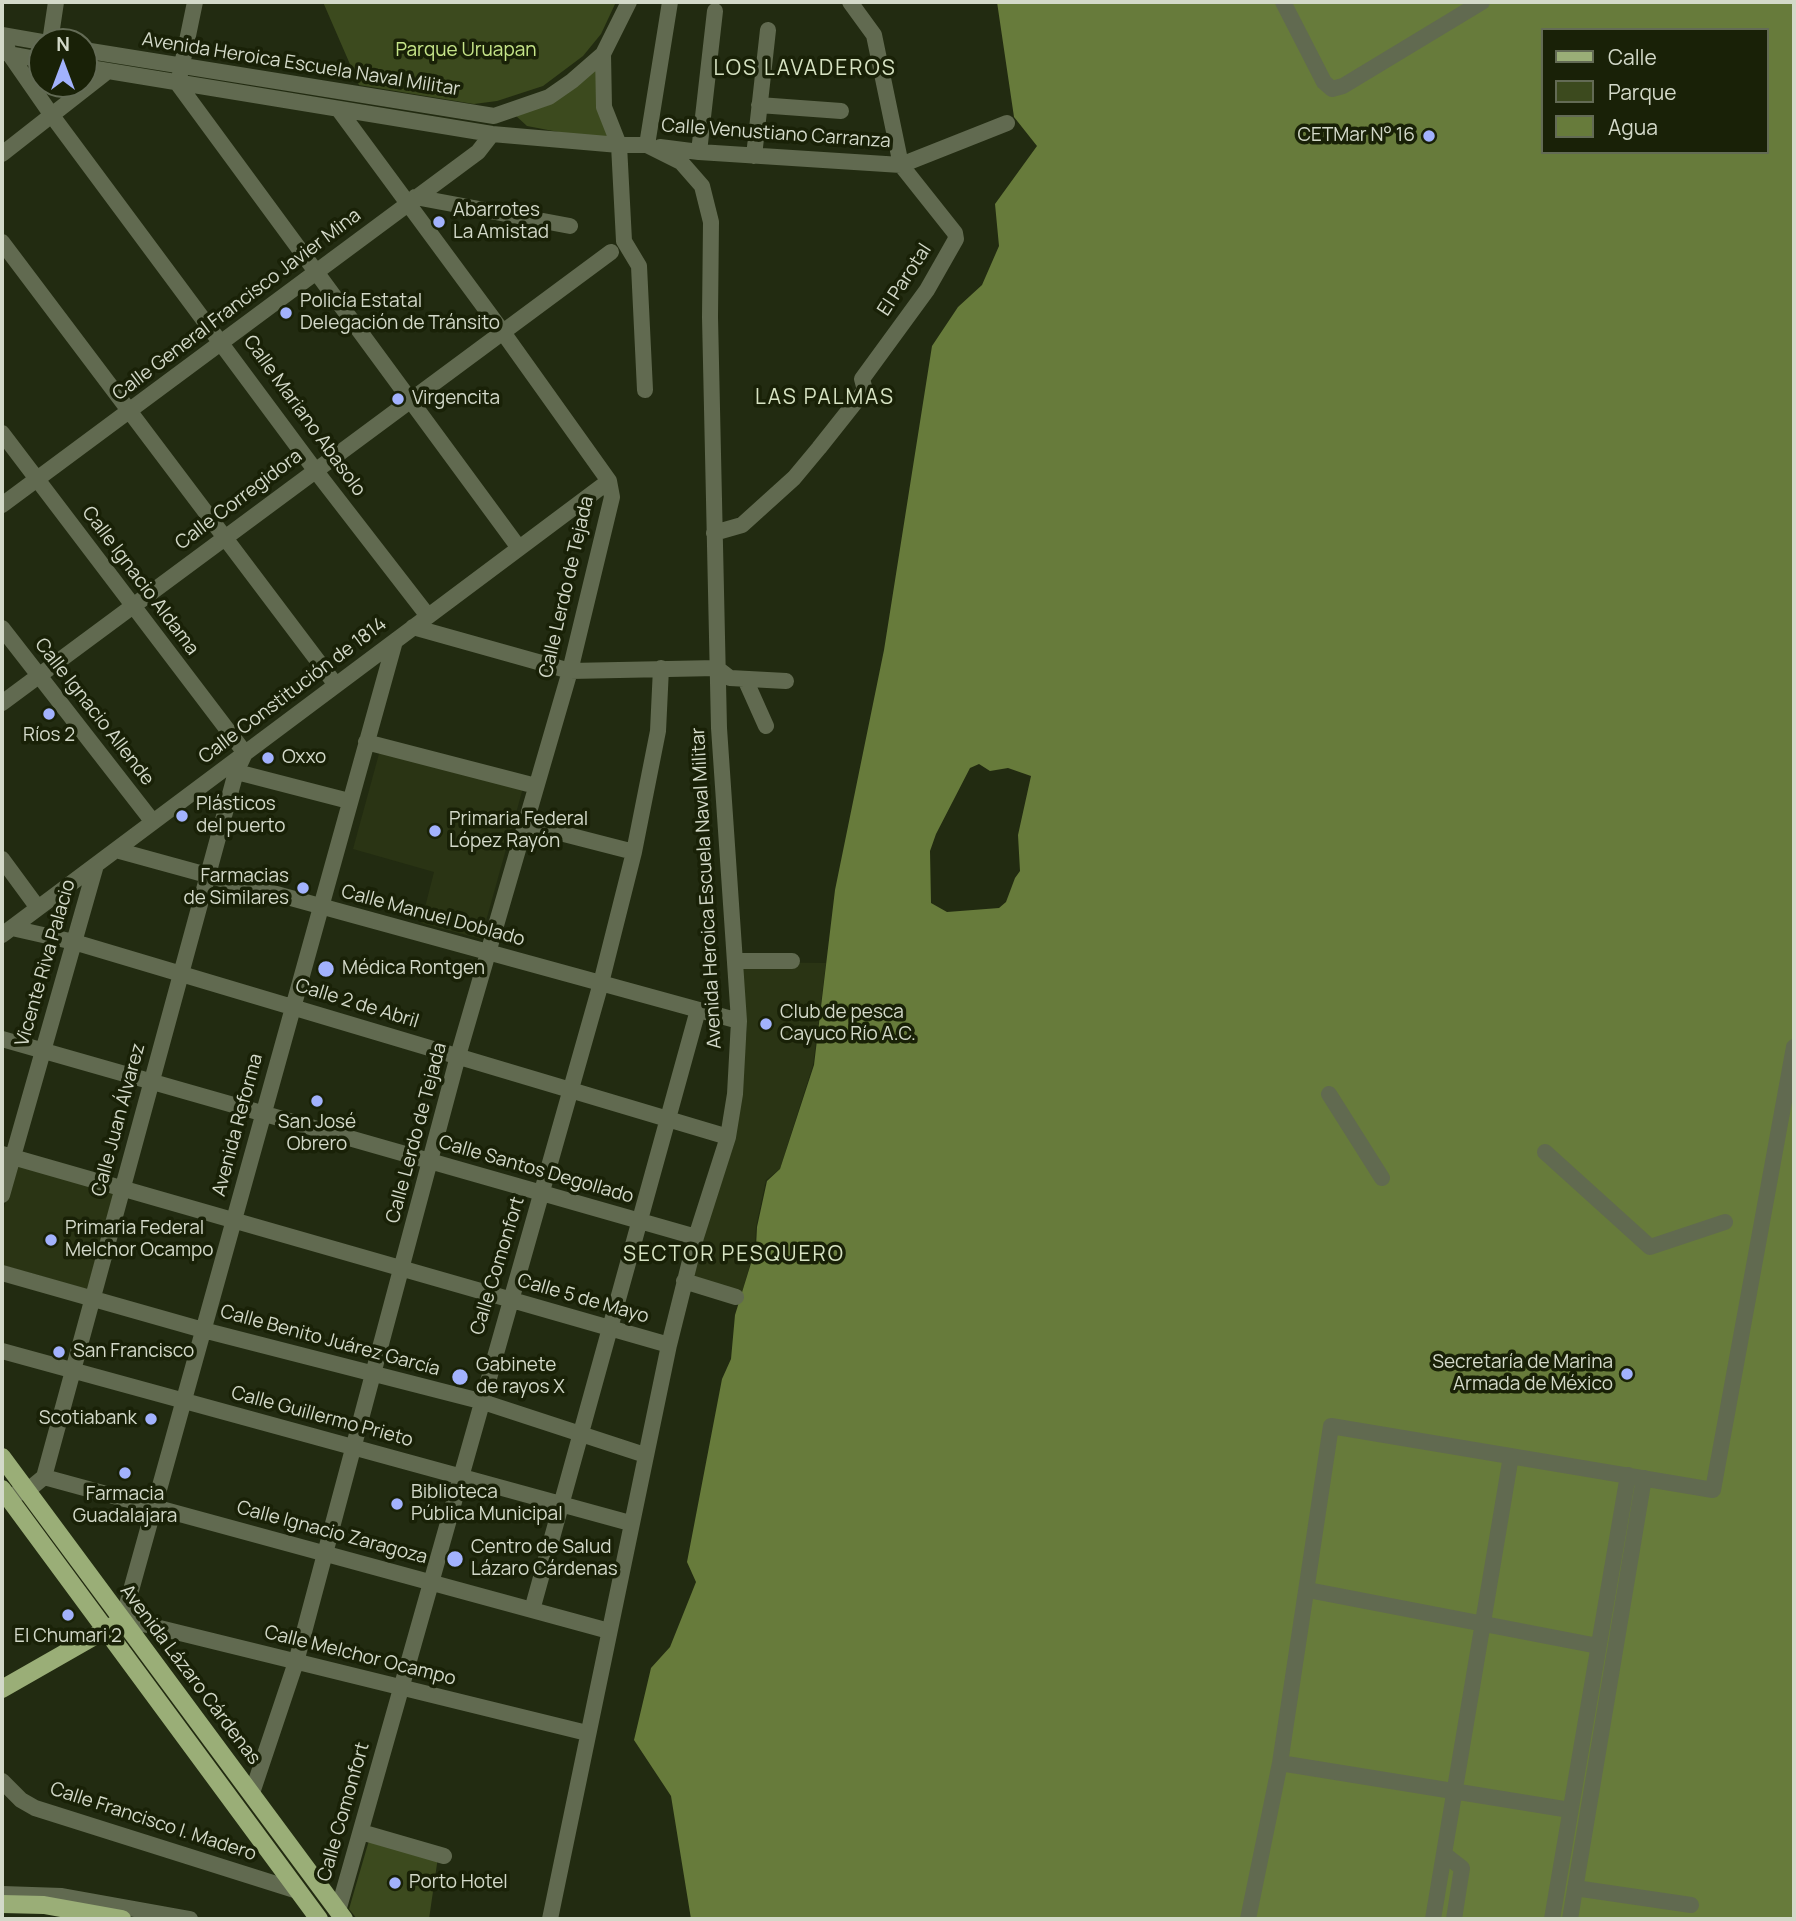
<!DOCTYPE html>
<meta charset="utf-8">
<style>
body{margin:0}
#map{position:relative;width:1796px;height:1921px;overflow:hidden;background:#222b11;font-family:Manrope,sans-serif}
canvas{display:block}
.frame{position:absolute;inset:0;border:4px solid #d3d9c9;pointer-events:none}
.legend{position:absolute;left:1541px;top:28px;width:228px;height:126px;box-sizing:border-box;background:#192107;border:2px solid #636b55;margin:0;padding:9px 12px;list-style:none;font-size:21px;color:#d3d9c9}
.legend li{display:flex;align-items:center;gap:14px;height:35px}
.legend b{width:35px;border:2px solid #636b55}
.north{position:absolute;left:28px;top:28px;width:70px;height:70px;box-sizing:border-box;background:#192107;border:2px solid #636b55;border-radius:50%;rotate:0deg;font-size:19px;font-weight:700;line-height:28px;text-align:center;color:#d3d9c9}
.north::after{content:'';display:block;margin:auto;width:24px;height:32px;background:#a2b2fd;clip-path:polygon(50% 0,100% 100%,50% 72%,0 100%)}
</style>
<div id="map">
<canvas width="1796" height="1921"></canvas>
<div class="frame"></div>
<ul class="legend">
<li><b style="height:9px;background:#9aae77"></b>Calle</li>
<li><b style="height:19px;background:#3c4a1e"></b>Parque</li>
<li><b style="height:19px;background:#677b3b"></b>Agua</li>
</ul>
<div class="north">N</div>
</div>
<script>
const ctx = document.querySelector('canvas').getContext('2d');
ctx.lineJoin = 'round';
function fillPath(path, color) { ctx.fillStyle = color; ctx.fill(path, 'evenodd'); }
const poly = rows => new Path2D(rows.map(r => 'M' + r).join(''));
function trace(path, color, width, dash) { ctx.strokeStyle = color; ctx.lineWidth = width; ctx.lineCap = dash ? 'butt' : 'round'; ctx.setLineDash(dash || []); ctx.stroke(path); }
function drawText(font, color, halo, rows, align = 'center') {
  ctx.font = font + ' Manrope,sans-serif'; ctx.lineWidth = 7; ctx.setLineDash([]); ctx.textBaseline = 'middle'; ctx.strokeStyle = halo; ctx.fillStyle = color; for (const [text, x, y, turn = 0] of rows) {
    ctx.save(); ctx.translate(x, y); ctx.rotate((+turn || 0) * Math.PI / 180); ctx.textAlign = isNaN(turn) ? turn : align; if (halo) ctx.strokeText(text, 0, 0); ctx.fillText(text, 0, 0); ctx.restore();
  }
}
const built = poly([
 [380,750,523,788,481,939,421,923,434,872,353,849],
 [741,962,826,963,813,1065,780,1169,766,1180,756,1227,755,1247,741,1296,690,1281,731,1138,747,1032],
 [17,1162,116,1190,87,1289,2,1265,2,1215]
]);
const green = poly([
 [323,2,616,2,601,34,583,56,543,86,497,101,474,104,359,85],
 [598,65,611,142,527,126,515,115],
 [370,1837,438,1857,429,1919,357,1919,349,1909]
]);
const water = poly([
 [997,2,1794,2,1794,1919,691,1919,671,1796,634,1740,651,1668,670,1647,696,1582,687,1562,722,1379,731,1359,735,1315,756,1247,757,1227,767,1181,780,1169,814,1065,835,890,884,650,932,346,958,307,982,285,999,246,995,204,1037,146,1014,117],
 [1542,30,1766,30,1766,152,1542,152],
 [979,764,990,771,1008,768,1031,776,1018,835,1020,871,1015,878,1006,902,999,908,947,912,931,903,930,851,936,834,970,768]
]);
const minor = poly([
 [195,2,178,84,519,548],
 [1283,2,1324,82,1332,89,1343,86,1482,2],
 [2,35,10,55,53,117,315,470,428,616],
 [2,35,42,42],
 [50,42,56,2],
 [84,50,494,116,549,97,572,81,603,54,629,2],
 [4,53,42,60],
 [603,54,604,107,619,145,624,241,639,266,645,390],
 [84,67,492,134,619,145,647,145,681,162,702,186,711,222,710,317,719,728,739,1021,735,1094,728,1137,696,1237,669,1345,550,1919],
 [759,105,841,111],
 [647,145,670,2],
 [660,147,699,152,901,165,1007,123],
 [699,152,715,11],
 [2,154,108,71],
 [754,156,768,30],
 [415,197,570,226],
 [2,242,336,685],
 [2,433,245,753,236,772,44,1477,27,1491,15,1494],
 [2,505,478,152,492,134],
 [714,533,742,525,794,478,819,448,865,390,862,379,927,290,956,239,955,233,901,165,874,35,850,2],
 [413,627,570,671,717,668,730,678,786,681],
 [2,628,153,822],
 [395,641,123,1619,587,1733],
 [745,679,766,726],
 [2,703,611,252],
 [366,742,536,786],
 [229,770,349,801],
 [525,824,634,852],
 [116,850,739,1021],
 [2,859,38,908],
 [12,928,74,942,728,1137],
 [2,935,609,481],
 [736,961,792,961],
 [2,1039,696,1237],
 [1329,1094,1382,1178],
 [1545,1152,1650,1247,1725,1222],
 [2,1154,669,1345],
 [2,1195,96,865],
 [2,1273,203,1330,480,1401,645,1455],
 [684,1281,736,1297],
 [2,1351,630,1523],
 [44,1477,609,1631],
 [1308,1590,1598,1646],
 [532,1610,698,1010],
 [1280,1763,1570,1810],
 [2,1781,21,1800,35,1808,298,1891],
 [252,1793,296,1662,458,1056,570,671,612,497,609,481,502,331,339,110],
 [361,1832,444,1856],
 [1444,1854,1462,1868,1454,1919],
 [1575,1888,1691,1905],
 [2,1894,62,1896,190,1919],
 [338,1911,601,983,634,852,658,731,661,668],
 [1248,1919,1280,1763,1331,1426,1713,1490,1794,1047],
 [1433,1919,1511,1456],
 [1552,1919,1628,1475],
 [1570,1919,1644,1478]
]);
const major = poly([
 [2,1457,344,1919],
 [2,1489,319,1919],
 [2,1689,114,1625],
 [2,1904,44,1905,122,1919]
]);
const markers = [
 [1429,136,7,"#a2b2fd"],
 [439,222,7,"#a2b2fd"],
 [286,313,7,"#a2b2fd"],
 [398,399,7,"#a2b2fd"],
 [49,714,7,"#a2b2fd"],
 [268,758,7,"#a2b2fd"],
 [182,816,7,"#a2b2fd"],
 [435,831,7,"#a2b2fd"],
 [303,888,7,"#a2b2fd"],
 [326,969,9,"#a2b2fd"],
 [766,1024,7,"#a2b2fd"],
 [317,1101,7,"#a2b2fd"],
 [51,1240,7,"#a2b2fd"],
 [59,1352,7,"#a2b2fd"],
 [1627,1374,7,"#a2b2fd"],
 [460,1377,9,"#a2b2fd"],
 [151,1419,7,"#a2b2fd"],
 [125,1473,7,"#a2b2fd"],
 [397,1504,7,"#a2b2fd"],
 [455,1559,9,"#a2b2fd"],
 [68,1615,7,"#a2b2fd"],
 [395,1883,7,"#a2b2fd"]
];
const parkNames = [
 ["Parque Uruapan",466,51]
];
const streetNames = [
 ["Avenida Heroica Escuela Naval Militar",301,65,9],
 ["Calle Venustiano Carranza",776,134,4],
 ["El Parotal",905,280,-57],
 ["Calle General Francisco Javier Mina",237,305,-37],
 ["Calle Mariano Abasolo",304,416,54],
 ["Calle Corregidora",239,500,-37],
 ["Calle Ignacio Aldama",140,581,53],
 ["Calle Lerdo de Tejada",567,587,-77],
 ["Calle Constitución de 1814",293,691,-37],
 ["Calle Ignacio Allende",94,712,52],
 ["Avenida Heroica Escuela Naval Militar",707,888,-93],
 ["Calle Manuel Doblado",433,916,15],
 ["Vicente Riva Palacio",46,963,-74],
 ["Calle 2 de Abril",357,1004,17],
 ["Calle Juan Álvarez",119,1120,-75],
 ["Avenida Reforma",238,1125,-75],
 ["Calle Lerdo de Tejada",417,1133,-75],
 ["Calle Santos Degollado",536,1170,16],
 ["Calle Comonfort",498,1266,-73],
 ["Calle 5 de Mayo",583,1299,16],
 ["Calle Benito Juárez García",330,1341,15],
 ["Calle Guillermo Prieto",322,1417,15],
 ["Calle Ignacio Zaragoza",332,1533,15],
 ["Calle Melchor Ocampo",360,1656,14],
 ["Avenida Lázaro Cárdenas",190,1675,53],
 ["Calle Comonfort",344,1812,-74],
 ["Calle Francisco I. Madero",153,1822,18]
];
const poiNames = [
 ["CETMar N° 16",1415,136,"right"],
 ["Abarrotes",453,211],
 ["La Amistad",453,233],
 ["Policía Estatal",300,302],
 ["Delegación de Tránsito",300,324],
 ["Virgencita",412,399],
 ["Ríos 2",49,736,"center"],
 ["Oxxo",282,758],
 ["Plásticos",196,805],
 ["del puerto",196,827],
 ["Primaria Federal",449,820],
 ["López Rayón",449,842],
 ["Farmacias",289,877,"right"],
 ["de Similares",289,899,"right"],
 ["Médica Rontgen",342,969],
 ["Club de pesca",780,1013],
 ["Cayuco Río A.C.",780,1035],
 ["San José",317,1123,"center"],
 ["Obrero",317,1145,"center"],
 ["Primaria Federal",65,1229],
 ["Melchor Ocampo",65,1251],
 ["San Francisco",73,1352],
 ["Secretaría de Marina",1613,1363,"right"],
 ["Armada de México",1613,1385,"right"],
 ["Gabinete",476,1366],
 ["de rayos X",476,1388],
 ["Scotiabank",137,1419,"right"],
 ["Biblioteca",411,1493],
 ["Pública Municipal",411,1515],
 ["Farmacia",125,1495,"center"],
 ["Guadalajara",125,1517,"center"],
 ["Centro de Salud",471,1548],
 ["Lázaro Cárdenas",471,1570],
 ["El Chumari 2",68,1637,"center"],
 ["Porto Hotel",409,1883]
];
const neighbourhoodNames = [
 ["LOS LAVADEROS",805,69],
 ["LAS PALMAS",825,398],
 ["SECTOR PESQUERO",734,1255]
];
fillPath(built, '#2a3414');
fillPath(green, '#3c4a1e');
fillPath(water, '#677b3b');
trace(minor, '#616a50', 16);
trace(major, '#9aae77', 18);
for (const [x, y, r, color] of markers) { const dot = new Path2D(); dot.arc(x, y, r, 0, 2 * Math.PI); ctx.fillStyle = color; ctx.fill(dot); trace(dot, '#192107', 2.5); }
drawText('19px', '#c6e589', '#192107', parkNames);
drawText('19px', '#d3d9c9', '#192107', streetNames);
drawText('19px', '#d3d9c9', '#192107', poiNames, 'left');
ctx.letterSpacing = '2px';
drawText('21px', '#d7e3c3', '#192107', neighbourhoodNames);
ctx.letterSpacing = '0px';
</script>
